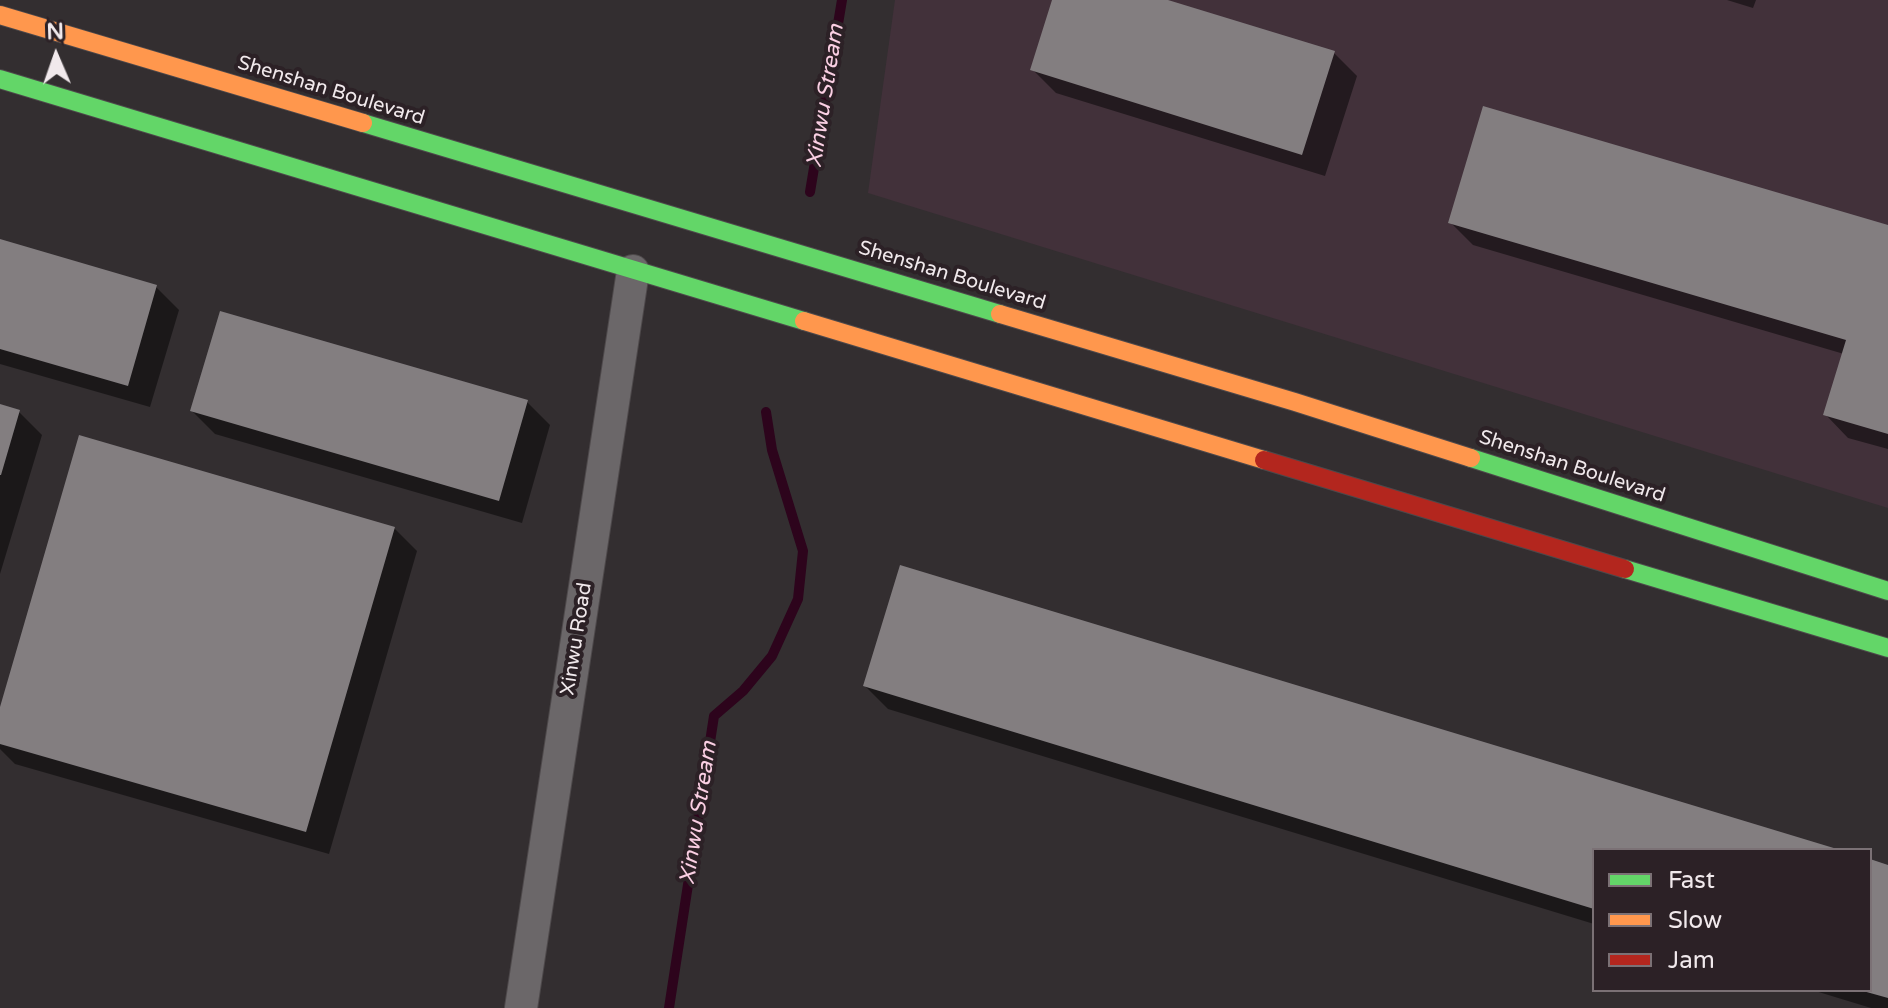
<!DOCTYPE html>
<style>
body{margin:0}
#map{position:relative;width:1888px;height:1008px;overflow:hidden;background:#332e30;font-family:"Varela Round",sans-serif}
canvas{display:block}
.legend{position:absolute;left:1592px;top:848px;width:280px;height:144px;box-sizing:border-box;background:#2c2126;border:2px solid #7b7175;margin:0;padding:10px 14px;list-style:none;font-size:24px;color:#f1e9ec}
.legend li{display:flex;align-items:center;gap:16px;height:40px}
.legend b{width:40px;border:2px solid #7b7175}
.north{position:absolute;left:16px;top:16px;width:80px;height:80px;-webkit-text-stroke:6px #2c2126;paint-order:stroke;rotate:358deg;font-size:22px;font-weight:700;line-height:32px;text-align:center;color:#f1e9ec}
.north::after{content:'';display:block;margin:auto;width:28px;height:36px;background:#f1e9ec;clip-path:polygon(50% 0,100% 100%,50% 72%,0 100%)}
</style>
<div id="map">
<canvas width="1888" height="1008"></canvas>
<ul class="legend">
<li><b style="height:10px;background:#63d668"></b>Fast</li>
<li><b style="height:10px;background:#ff974d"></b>Slow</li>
<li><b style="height:10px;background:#b3261e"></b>Jam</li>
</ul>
<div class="north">N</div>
</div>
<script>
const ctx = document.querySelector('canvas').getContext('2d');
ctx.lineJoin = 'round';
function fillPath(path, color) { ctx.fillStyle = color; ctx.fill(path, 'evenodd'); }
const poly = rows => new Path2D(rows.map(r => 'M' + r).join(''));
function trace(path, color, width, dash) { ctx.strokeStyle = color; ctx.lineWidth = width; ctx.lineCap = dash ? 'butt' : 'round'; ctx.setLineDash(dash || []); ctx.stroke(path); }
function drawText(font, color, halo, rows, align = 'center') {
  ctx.font = font + ' "Varela Round",sans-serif'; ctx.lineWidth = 8; ctx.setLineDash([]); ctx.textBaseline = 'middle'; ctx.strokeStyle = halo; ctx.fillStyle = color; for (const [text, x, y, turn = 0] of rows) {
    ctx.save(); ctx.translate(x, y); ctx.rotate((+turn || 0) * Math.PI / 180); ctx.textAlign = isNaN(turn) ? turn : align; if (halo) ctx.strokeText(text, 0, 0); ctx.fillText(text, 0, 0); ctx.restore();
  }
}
const built = poly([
 [895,0,1888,0,1888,508,868,193]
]);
const shadow = poly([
 [1054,0,1161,0,1334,53,1357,76,1325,176,1056,93,1033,70],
 [1727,0,1756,0,1753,8],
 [1450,222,1888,227,1888,449,1848,438,1826,415,1844,354,1473,245],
 [0,242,156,287,179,310,150,407,0,364],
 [222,313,527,402,550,425,522,523,215,434,192,411],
 [0,406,19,412,42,435,0,574],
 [394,528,417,551,329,854,15,764,0,749,0,714],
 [865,686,1832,850,1594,850,1594,924,888,709],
 [1870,861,1888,867,1888,1008,1871,1008,1812,990,1870,990]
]);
const stream = poly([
 [810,192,842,0],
 [669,1008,714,716,743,691,772,656,798,599,803,551,772,450,766,412]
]);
const building = poly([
 [1052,0,1168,0,1335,51,1302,155,1030,70],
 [1483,106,1888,225,1888,434,1823,415,1846,340,1448,223],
 [0,239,157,285,128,386,0,349],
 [220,311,528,400,499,501,190,411],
 [0,404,20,410,1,475,0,475],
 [79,435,395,527,306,832,0,744,0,707],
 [900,565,1837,849,1837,850,1594,850,1594,909,863,686],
 [1870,859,1888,865,1888,998,1863,991,1870,990]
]);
const street = poly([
 [521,1008,633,271]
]);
const fast = poly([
 [0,79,804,321],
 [363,123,1000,314],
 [1471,458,1888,591],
 [1625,569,1888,648]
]);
const slow = poly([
 [0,15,363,123],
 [1000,314,1295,402,1471,458],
 [804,321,1264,460]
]);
const jam = poly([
 [1264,460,1625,569]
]);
const streetNames = [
 ["Shenshan Boulevard",331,91,17],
 ["Shenshan Boulevard",952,276,17],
 ["Shenshan Boulevard",1572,467,18],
 ["Xinwu Road",577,639,-81]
];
const waterNames = [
 ["Xinwu Stream",826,96,-81],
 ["Xinwu Stream",699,813,-81]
];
fillPath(built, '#42313a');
fillPath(shadow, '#0007');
trace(stream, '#2d041c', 10);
fillPath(building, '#837e80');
trace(street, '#4e494b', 34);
trace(fast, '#4e494b', 20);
trace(slow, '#4e494b', 20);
trace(jam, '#4e494b', 20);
trace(street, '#6b6769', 32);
trace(fast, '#63d668', 18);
trace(slow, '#ff974d', 18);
trace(jam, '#b3261e', 18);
drawText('20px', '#f1e9ec', '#2c2126', streetNames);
drawText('italic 22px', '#facfe3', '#2c2126', waterNames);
</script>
